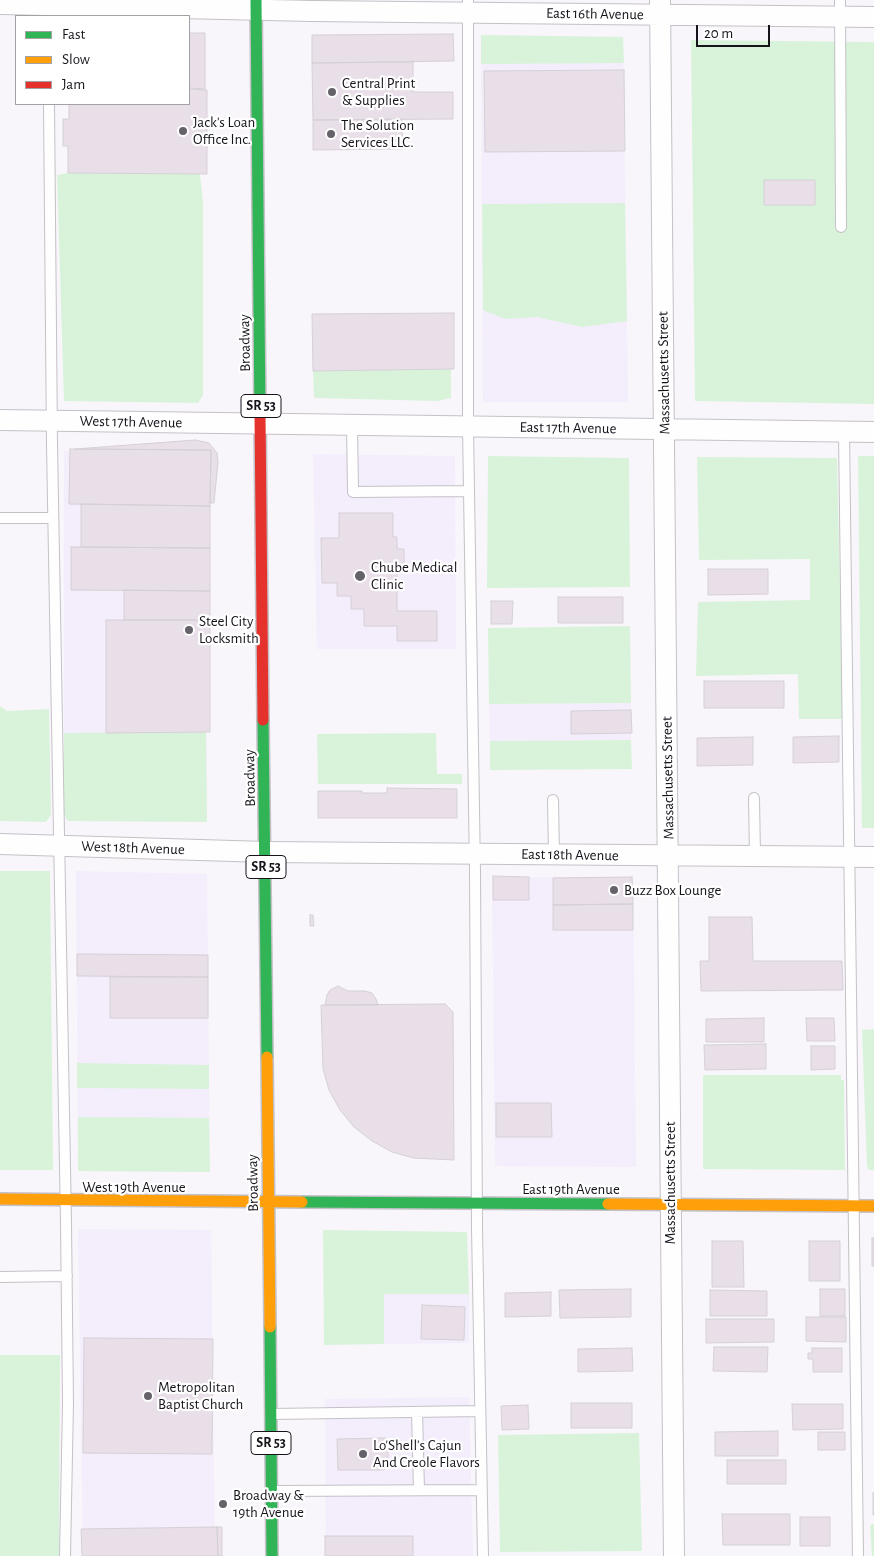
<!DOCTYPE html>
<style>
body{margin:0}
#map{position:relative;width:874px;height:1556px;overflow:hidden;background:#f8f6fb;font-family:"Alegreya Sans",sans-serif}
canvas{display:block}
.legend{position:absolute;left:15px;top:15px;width:175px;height:90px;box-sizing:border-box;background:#fff;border:1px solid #a2a1a4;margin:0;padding:6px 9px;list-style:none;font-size:15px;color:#17131b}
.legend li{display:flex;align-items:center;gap:10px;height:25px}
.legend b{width:25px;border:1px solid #a2a1a4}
.scale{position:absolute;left:696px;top:25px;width:74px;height:22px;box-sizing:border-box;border:2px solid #17131b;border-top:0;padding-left:6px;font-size:15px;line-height:18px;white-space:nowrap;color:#17131b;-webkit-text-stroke:4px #fff;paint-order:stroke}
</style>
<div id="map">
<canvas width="874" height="1556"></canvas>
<ul class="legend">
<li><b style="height:6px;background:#30b455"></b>Fast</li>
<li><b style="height:6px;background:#ff9f0a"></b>Slow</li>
<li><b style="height:6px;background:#e5322d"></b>Jam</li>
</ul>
<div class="scale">20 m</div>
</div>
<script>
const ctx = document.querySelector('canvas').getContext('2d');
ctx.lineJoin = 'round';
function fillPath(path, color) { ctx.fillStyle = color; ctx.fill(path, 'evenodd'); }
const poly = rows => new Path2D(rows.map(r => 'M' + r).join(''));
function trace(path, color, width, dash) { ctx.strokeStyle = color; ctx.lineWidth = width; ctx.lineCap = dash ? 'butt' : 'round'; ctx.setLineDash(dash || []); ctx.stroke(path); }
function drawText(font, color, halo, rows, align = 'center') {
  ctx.font = font + ' "Alegreya Sans",sans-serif'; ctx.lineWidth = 4.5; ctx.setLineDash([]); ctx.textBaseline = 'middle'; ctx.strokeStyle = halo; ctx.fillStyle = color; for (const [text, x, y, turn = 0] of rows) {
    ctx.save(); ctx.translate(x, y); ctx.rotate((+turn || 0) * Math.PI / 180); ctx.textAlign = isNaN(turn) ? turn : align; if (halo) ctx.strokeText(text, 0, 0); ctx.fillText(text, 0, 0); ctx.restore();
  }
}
const built = poly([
 [481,35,623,37,628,402,483,402],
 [64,451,205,451,207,822,68,821,64,815],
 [313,454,455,456,456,649,317,649],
 [631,703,631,740,490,741,489,704],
 [76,871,207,874,210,1172,78,1171],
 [492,877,633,877,636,1167,495,1166],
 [78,1229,211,1230,215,1556,83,1556],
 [383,1294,469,1294,469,1343,384,1344],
 [469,1397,473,1556,326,1556,325,1399]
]);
const green = poly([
 [481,35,623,37,624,63,481,64],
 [691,40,874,42,874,404,695,401],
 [68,173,200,174,203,202,203,395,198,403,64,401,57,175],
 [625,203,627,321,582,327,537,317,505,319,483,310,482,204],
 [451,369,451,398,438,401,314,398,313,371],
 [488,456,629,458,630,587,487,588],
 [858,456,874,456,874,828,862,828],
 [697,457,837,458,843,719,799,719,798,674,696,676,698,602,810,600,810,559,699,560],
 [630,626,631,703,489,704,488,628],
 [0,706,7,711,49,709,51,815,46,822,0,821],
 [206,732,207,822,68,821,64,815,64,733],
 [436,733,437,774,462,774,462,784,318,784,317,734],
 [631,740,632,769,490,770,490,741],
 [0,871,50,871,53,1170,0,1170],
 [874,1029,874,1170,869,1170,867,1166,862,1030],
 [77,1063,209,1065,209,1089,77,1088],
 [703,1075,841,1075,841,1080,844,1080,845,1170,703,1169],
 [78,1117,209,1118,210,1172,78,1171],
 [323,1230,467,1232,469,1294,384,1294,384,1344,324,1345],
 [0,1355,60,1355,59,1556,0,1556],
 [639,1433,642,1551,500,1552,498,1435],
 [874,1524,874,1556,872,1556,870,1525]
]);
const building = poly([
 [189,33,205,33,205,89,189,88,189,33],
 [453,34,454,61,312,63,312,35,453,34],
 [413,62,413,92,453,92,453,119,313,120,312,63,413,62],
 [624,70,625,151,485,152,484,71,624,70],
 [189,89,207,90,207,174,68,173,68,146,63,146,63,119,69,119,69,104,189,104,189,89],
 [402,119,403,149,313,150,313,120,402,119],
 [764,180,815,180,815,205,764,205,764,180],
 [454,313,454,369,313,371,312,314,454,313],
 [195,440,209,443,217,453,218,462,214,503,210,503,211,450,75,449,195,440],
 [70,449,211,450,210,506,69,504,70,449],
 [81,504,210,506,210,548,81,547,81,504],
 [339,513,393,513,393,537,397,537,397,549,404,549,404,569,397,569,397,611,437,611,437,641,397,641,397,626,364,626,364,609,351,609,351,596,337,596,337,583,322,583,321,538,339,538,339,513],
 [71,547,210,548,210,591,71,590,71,547],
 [708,569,768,569,768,594,708,595,708,569],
 [124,590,210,591,210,620,124,620,124,590],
 [558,597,623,597,623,623,558,623,558,597],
 [491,601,513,601,512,624,491,624,491,601],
 [106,620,210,620,210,732,106,733,106,620],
 [704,681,784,681,784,708,704,708,704,681],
 [631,710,632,733,571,734,571,711,631,710],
 [839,736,839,762,793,763,793,737,839,736],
 [753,737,753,765,697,766,697,738,753,737],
 [387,788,457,789,457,818,318,818,318,791,362,791,362,793,387,793,387,788],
 [493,876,529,877,529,900,493,900,493,876],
 [632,877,633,904,553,905,553,878,632,877],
 [633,904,633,930,553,930,553,905,633,904],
 [310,915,313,915,314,926,310,926,310,915],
 [709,917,752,917,753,961,842,961,843,990,701,991,700,961,709,961,709,917],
 [77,954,208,955,208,977,77,976,77,954],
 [110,977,208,977,208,1018,110,1018,110,977],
 [338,986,348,991,365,991,372,993,376,999,378,1005,325,1005,327,995,330,990,338,986],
 [445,1004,453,1012,454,1160,413,1158,392,1152,372,1141,354,1127,340,1110,329,1090,323,1069,321,1005,445,1004],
 [764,1018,764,1042,706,1042,706,1019,764,1018],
 [806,1018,834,1018,835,1041,807,1041,806,1018],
 [766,1044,766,1069,705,1070,704,1045,766,1044],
 [811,1046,835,1046,835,1069,811,1070,811,1046],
 [496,1103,551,1103,552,1137,496,1137,496,1103],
 [872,1238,874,1238,874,1266,872,1266,872,1238],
 [712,1241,743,1241,744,1287,712,1287,712,1241],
 [809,1241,840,1241,840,1281,809,1281,809,1241],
 [631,1289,631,1317,560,1318,559,1290,631,1289],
 [820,1289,845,1289,845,1316,820,1316,820,1289],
 [710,1290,767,1291,767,1316,710,1316,710,1290],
 [551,1292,551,1316,505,1317,505,1293,551,1292],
 [422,1305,465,1307,464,1340,421,1339,422,1305],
 [806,1317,846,1317,846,1342,806,1341,806,1317],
 [706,1319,774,1319,774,1342,706,1343,706,1319],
 [84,1338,213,1339,212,1454,83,1453,84,1338],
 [714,1347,768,1347,767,1372,713,1371,714,1347],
 [632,1348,633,1371,578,1372,578,1349,632,1348],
 [812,1348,842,1348,842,1372,813,1372,813,1359,808,1359,808,1353,812,1353,812,1348],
 [571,1403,632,1403,632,1428,571,1428,571,1403],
 [792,1404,843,1404,843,1429,793,1430,792,1404],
 [528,1405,529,1429,502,1430,501,1406,528,1405],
 [778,1431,778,1456,715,1456,715,1432,778,1431],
 [818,1432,845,1432,845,1450,818,1450,818,1432],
 [385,1438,388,1442,388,1466,384,1470,338,1470,337,1439,385,1438],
 [727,1460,786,1460,786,1484,727,1484,727,1460],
 [873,1493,874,1493,874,1515,873,1515,873,1493],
 [722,1514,790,1514,790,1545,723,1545,722,1514],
 [800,1517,830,1517,830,1546,800,1546,800,1517],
 [217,1527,218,1556,82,1556,81,1529,217,1527],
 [217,1527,222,1527,222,1556,218,1556,217,1527],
 [325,1536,413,1536,413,1556,325,1556,325,1536]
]);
const lane = poly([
 [468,0,468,427,475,871,477,1228,483,1556],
 [840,0,841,227],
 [49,104,52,445,66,1223,68,1403,65,1556],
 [352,425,353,492,469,491],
 [844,431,858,1556],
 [0,518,53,518],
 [754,798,755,856],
 [553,800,554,855],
 [0,1277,67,1276],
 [417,1412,419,1490],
 [271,1414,480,1411],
 [273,1491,482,1490]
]);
const street = poly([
 [660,0,674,1556],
 [0,4,312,11,874,17],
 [0,420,874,432],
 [0,844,266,852,874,857]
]);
const fast = poly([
 [256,0,260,415],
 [263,720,267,1057],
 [302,1202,608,1204],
 [270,1327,272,1556]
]);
const slow = poly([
 [267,1057,270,1327],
 [0,1199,302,1202],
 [608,1204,874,1206]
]);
const jam = poly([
 [260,415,263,720]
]);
const markers = [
 [332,92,5,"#666269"],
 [183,131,5,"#666269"],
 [331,134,5,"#666269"],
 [360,576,6,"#666269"],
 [189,630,5,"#666269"],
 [614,890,5,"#666269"],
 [148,1396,5,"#666269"],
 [363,1454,5,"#666269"],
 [223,1504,5,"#666269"]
];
const shields = [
 [261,406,40],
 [266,867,40],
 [271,1443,40]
];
const shieldNames = [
 ["SR 53",261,406],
 ["SR 53",266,867],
 ["SR 53",271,1443]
];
const streetNames = [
 ["East 16th Avenue",595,14,1],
 ["Broadway",245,343,-91],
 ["Massachusetts Street",664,373,-91],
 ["West 17th Avenue",131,422,1],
 ["East 17th Avenue",568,428,1],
 ["Broadway",250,778,-91],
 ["Massachusetts Street",668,778,-91],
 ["West 18th Avenue",133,848,2],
 ["East 18th Avenue",570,855,1],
 ["Broadway",253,1183,-91],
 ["Massachusetts Street",670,1183,-90],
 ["West 19th Avenue",134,1187],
 ["East 19th Avenue",571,1189]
];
const poiNames = [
 ["Central Print",342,83],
 ["& Supplies",342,100],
 ["Jack's Loan",193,122],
 ["Office Inc.",193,139],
 ["The Solution",341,125],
 ["Services LLC.",341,142],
 ["Chube Medical",371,567],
 ["Clinic",371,584],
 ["Steel City",199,621],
 ["Locksmith",199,638],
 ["Buzz Box Lounge",624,890],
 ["Metropolitan",158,1387],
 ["Baptist Church",158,1404],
 ["Lo'Shell's Cajun",373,1445],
 ["And Creole Flavors",373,1462],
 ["Broadway &",233,1495],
 ["19th Avenue",233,1512]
];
fillPath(built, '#f4edfc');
fillPath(green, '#d9f3db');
fillPath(building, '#e9dfe9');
trace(building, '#d5d0d6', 1);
trace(lane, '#c4c1c7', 12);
trace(street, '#c4c1c7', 22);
trace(fast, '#c4c1c7', 14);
trace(slow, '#c4c1c7', 14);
trace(jam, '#c4c1c7', 14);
trace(lane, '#fefefe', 10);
trace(street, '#fefefe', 20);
trace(fast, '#30b455', 11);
trace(slow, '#ff9f0a', 11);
trace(jam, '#e5322d', 11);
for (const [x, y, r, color] of markers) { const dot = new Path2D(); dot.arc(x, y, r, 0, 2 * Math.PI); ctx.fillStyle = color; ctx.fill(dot); trace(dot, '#fff', 2); }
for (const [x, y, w] of shields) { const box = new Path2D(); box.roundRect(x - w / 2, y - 11.5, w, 23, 4); ctx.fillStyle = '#fff'; ctx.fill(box); trace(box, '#17131b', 1); }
drawText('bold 14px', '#17131b', null, shieldNames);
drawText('15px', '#17131b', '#fff', streetNames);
drawText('15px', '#17131b', '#fff', poiNames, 'left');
</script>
